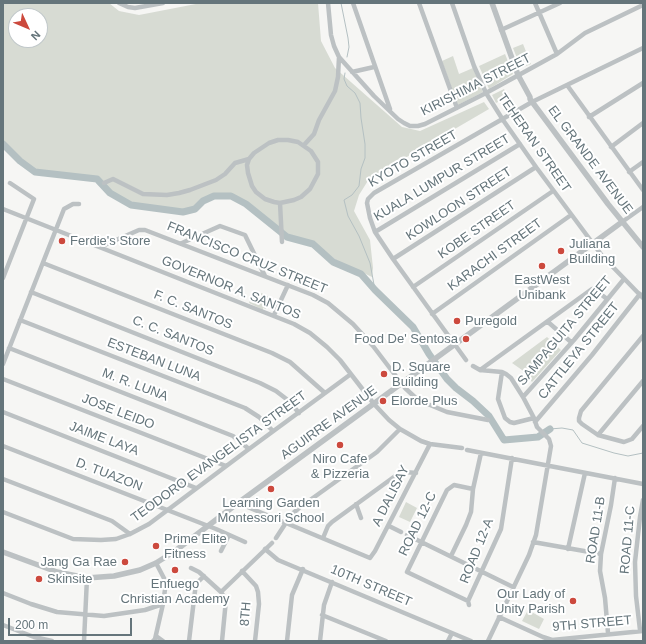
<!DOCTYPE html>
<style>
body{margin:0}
#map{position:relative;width:646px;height:644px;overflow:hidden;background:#f6f6f4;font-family:Arial,sans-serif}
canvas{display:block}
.frame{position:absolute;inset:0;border:4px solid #65757b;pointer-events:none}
.north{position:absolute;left:8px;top:8px;width:40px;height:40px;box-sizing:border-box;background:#fff;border:1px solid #c1c8ca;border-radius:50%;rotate:134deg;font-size:11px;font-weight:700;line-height:16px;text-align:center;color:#65757b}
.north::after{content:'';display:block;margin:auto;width:14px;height:18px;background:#cc493d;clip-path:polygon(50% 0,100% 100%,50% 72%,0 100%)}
.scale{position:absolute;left:8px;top:618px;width:124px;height:18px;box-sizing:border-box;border:2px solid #65757b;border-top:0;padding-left:5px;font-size:12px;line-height:14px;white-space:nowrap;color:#65757b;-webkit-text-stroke:3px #fff;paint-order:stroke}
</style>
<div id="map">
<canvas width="646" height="644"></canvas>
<div class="frame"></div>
<div class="north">N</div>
<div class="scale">200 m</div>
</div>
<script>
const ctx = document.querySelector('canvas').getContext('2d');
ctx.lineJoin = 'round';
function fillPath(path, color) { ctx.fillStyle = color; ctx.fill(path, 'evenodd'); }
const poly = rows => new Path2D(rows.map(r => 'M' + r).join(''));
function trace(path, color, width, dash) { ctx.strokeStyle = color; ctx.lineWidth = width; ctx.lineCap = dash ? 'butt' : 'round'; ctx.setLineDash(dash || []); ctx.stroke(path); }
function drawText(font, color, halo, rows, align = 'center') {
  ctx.font = font + ' Arial,sans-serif'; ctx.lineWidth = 4; ctx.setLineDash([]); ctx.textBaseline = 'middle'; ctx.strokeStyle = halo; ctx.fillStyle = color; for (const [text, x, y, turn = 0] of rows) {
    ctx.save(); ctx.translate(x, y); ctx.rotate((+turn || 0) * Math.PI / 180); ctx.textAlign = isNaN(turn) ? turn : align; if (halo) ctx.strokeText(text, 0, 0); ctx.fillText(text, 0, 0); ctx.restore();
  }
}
const green = poly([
 [3,3,109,3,119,11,139,15,201,3,318,3,321,41,335,68,402,127,420,131,484,102,489,109,369,179,359,195,354,211,370,240,373,268,372,277,334,259,314,242,287,237,246,204,231,196,214,196,203,201,195,209,183,212,166,211,131,205,110,193,97,179,35,172,20,161,3,144],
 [16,16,40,16,40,40,16,40],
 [523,44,531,64,521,68,513,48],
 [505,54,513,74,489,89,479,66],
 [453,56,459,74,473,68,483,92,458,105,442,61],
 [504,89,508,97,496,103,492,95],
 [261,293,270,297,266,309,263,308,263,310,249,303,252,294,259,297],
 [547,337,561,350,532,382,522,370,512,363],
 [406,502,417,508,410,522,399,517],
 [528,610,544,619,539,629,522,621]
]);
const stream = poly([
 [341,3,348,38,349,47,347,57],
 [345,73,344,79,347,86,355,93,360,103,361,118,365,144,365,158,361,169,359,186,352,195,344,200,348,216,359,236,370,263,375,290],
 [550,429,562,428,573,430,582,443,614,453,628,456,643,453]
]);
const river = poly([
 [3,144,20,161,35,172,97,179,110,193,131,205,183,212,195,209,203,201,214,196,231,196,246,204,287,237,313,244,333,262,361,274,375,290,413,327,429,354,447,379,456,388,473,401,489,416,504,440,538,437,550,429]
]);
const minor = poly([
 [119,3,128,7,135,8,163,3],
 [328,3,331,35,334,46,339,57,374,96,398,119,404,123,410,126,418,126,425,124,486,93,557,54,585,33,643,5],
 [353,3,390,109],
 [419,3,457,108],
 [452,3,474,66,486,93,503,120,536,167,606,261],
 [535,3,557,54],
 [501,30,560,3],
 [352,72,374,67],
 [567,85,643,190],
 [534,101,643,48],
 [589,117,643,83],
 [304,145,314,134,319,120,335,91,338,77,339,57],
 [611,147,643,123],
 [629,172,643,162],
 [104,183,113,179,143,194,167,195,179,193,190,190,216,180,225,174,235,163,249,159,254,153,269,143,278,140,288,140,298,142,311,151,318,162,318,174,310,189,301,197,294,200,280,203,274,202,265,199,256,192,252,186,248,173,247,165,249,159],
 [280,203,282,242],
 [3,209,294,324,310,333,327,347,340,360,374,404,389,420,400,429,421,441,430,444,462,448],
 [622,222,643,207],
 [375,232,520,144],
 [182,243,220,226,245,235,265,276],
 [100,247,139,230,145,230,313,295,328,303,353,324,373,346,405,388,418,400,447,412,488,420],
 [393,259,536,167],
 [43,263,272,353,290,362,325,393],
 [609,263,643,298],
 [3,278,34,199,10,183],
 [413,287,553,191],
 [31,292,260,383,276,391,289,401,299,413],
 [432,314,571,215],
 [274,315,288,285],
 [20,320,245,408,259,417,273,431],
 [548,322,571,342],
 [643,336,581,411,579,418,579,421,582,424,598,435,624,442,632,439,643,426],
 [9,348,233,436,249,449],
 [466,360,393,259,375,232,370,218,367,203,368,199,374,193,532,102],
 [3,364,64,209,73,204,79,204],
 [473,366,480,370,502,372,506,374,511,378,523,397,534,418,537,427,549,439,551,446,536,535,529,555,488,641],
 [480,370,592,289,594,289,607,299],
 [502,372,498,399,505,418,510,422,514,423,534,418],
 [3,379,226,466],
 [523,397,574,340,624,279],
 [3,412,196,488],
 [535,422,592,355,640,294],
 [598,435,643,381],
 [3,446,216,529,245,542],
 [467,450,643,484],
 [3,479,112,521,130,534],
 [238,503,370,558,375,551,430,444],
 [356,504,361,518],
 [3,512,73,539,101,540,116,539,130,534,149,524,249,449,351,374],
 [389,526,401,532],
 [407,535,513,587],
 [276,538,291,515,299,508,377,452,400,429],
 [323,538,328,526,332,522,398,474,405,472,416,473],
 [533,542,601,554],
 [265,549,278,560,471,641],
 [568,549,585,473],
 [221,551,229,535],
 [451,556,466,525,471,512,473,489,481,453],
 [191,568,199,572,221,592,226,600,222,641],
 [242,571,256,586,258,592,259,604,255,641],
 [221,592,272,543],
 [3,593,31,604,57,612,104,616,145,610,163,604],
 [468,601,407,572,447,490,454,485,473,489],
 [469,605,468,601,501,529,512,458],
 [322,615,386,641],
 [499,617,543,637,552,640,643,631],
 [3,625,34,637,52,641],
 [640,630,636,596,635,562,640,517,643,500],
 [608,633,605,598,600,571,601,554,611,505,615,478],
 [156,636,163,641],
 [84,641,87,578],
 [153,641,155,639,163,604,166,582,156,563],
 [189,641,195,591,196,584,204,576],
 [287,641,292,595,303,569],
 [320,641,324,605,332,582],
 [448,641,452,633]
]);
const tertiary = poly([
 [492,3,518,75,530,97,530,99,608,204,643,247],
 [3,552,57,572,87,578,114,576,140,570,156,563,175,551,238,503,622,222]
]);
const markers = [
 [62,241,4,"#cc493d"],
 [561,251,4,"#cc493d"],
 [542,266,4,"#cc493d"],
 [457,321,4,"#cc493d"],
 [466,339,4,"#cc493d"],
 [384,374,4,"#cc493d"],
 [383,401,4,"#cc493d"],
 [340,445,4,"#cc493d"],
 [271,489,4,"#cc493d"],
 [156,546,4,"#cc493d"],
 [125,562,4,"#cc493d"],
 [175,570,4,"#cc493d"],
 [39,579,4,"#cc493d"],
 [573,601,4,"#cc493d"]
];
const streetNames = [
 ["KIRISHIMA STREET",476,85,-27],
 ["TEHERAN STREET",534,143,55],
 ["KYOTO STREET",413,159,-30],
 ["EL GRANDE AVENUE",590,160,53],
 ["KUALA LUMPUR STREET",442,178,-31],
 ["KOWLOON STREET",459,204,-33],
 ["KOBE STREET",477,230,-35],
 ["KARACHI STREET",495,255,-36],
 ["FRANCISCO CRUZ STREET",247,258,22],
 ["GOVERNOR A. SANTOS",231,288,22],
 ["F. C. SANTOS",193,310,22],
 ["SAMPAGUITA STREET",565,331,-50],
 ["C. C. SANTOS",173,336,22],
 ["CATTLEYA STREET",579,351,-51],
 ["ESTEBAN LUNA",154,360,21],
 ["M. R. LUNA",135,385,21],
 ["JOSE LEIDO",118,412,21],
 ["AGUIRRE AVENUE",329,423,-36],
 ["JAIME LAYA",104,439,21],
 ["TEODORO EVANGELISTA STREET",219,457,-36],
 ["D. TUAZON",109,475,21],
 ["A DALISAY",391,496,-63],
 ["ROAD 12-C",418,524,-64],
 ["ROAD 11-B",596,530,-81],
 ["ROAD 11-C",628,540,-85],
 ["ROAD 12-A",477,551,-68],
 ["10TH STREET",371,586,23],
 ["8TH",246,614,-85],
 ["9TH STREET",592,624,-5]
];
const poiNames = [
 ["Ferdie's Store",70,241],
 ["Juliana",569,244],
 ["Building",569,259],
 ["EastWest",542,280,"center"],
 ["Unibank",542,295,"center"],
 ["Puregold",465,321],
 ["Food De' Sentosa",458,339,"right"],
 ["D. Square",392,367],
 ["Building",392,382],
 ["Elorde Plus",391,401],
 ["Niro Cafe",340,459,"center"],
 ["& Pizzeria",340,474,"center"],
 ["Learning Garden",271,503,"center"],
 ["Montessori School",271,518,"center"],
 ["Prime Elite",164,539],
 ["Fitness",164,554],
 ["Jang Ga Rae",117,562,"right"],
 ["Skinsite",47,579],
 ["Enfuego",175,584,"center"],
 ["Christian Academy",175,599,"center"],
 ["Our Lady of",565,594,"right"],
 ["Unity Parish",565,609,"right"]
];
fillPath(green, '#d7dbd3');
trace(stream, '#b4c0c2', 1);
trace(river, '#b4c0c2', 7);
trace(minor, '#bcc1c3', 4.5);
trace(tertiary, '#bcc1c3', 5.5);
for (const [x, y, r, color] of markers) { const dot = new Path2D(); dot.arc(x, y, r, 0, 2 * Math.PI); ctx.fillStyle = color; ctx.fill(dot); trace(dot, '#fff', 1.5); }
drawText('13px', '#65757b', '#fff', streetNames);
drawText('13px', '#65757b', '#fff', poiNames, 'left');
</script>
